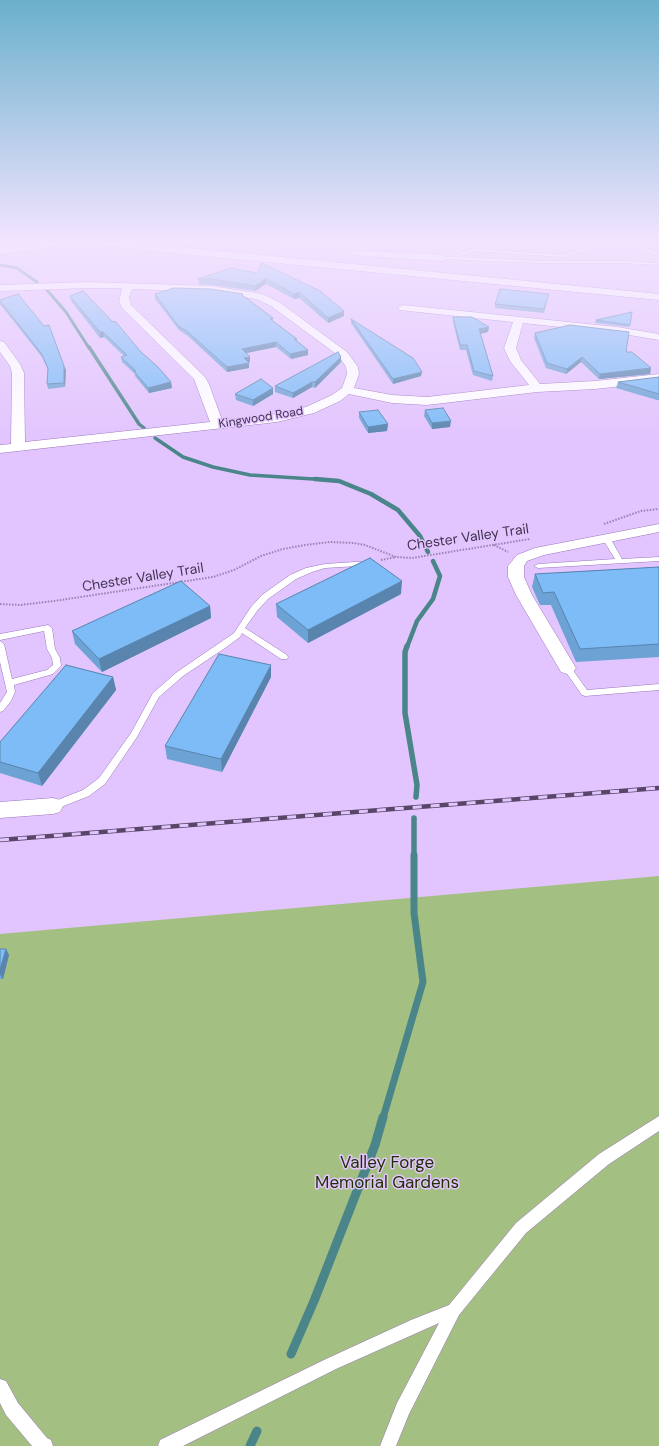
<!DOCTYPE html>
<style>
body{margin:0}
canvas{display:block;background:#e2c4fe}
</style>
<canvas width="659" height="1446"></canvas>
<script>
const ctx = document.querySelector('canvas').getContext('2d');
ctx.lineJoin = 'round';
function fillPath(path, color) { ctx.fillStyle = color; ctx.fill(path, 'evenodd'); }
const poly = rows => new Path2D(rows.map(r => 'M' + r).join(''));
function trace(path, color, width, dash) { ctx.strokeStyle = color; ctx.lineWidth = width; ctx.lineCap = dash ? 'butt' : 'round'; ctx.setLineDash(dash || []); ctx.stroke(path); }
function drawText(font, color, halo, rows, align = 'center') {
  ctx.font = font + ' "DM Sans",sans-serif'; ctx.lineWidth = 3; ctx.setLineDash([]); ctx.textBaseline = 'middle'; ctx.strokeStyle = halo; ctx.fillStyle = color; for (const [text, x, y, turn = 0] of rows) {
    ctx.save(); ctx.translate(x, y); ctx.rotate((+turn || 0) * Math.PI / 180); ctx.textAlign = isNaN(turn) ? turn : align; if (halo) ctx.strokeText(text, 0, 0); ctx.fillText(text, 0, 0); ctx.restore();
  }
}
const green = poly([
 [659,876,659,1446,0,1446,0,934]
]);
const streamFar5 = poly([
 [0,265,17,268,37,282],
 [46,289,66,312,89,348]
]);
const streamFar4 = poly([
 [89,347,139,424,144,428],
 [155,438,183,457,213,467,250,475,329,480]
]);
const streamFar3 = poly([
 [315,479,339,481,371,494,398,510,420,536,428,552],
 [407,647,417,621,433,599,440,576,433,561]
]);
const streamFar2 = poly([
 [407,646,405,652,405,713,417,785,416,797],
 [414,818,414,856]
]);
const streamFar1 = poly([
 [383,1118,423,982,414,913,414,855]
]);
const stream = poly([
 [291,1354,314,1301,375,1145,383,1117],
 [250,1446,257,1431]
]);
const path = poly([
 [604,524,641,511,659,509],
 [494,545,508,552],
 [381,560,396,557],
 [0,604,20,605,54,601,213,577,234,570,261,556,283,549,305,545,330,542,354,543,365,545,396,557,412,558,530,539]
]);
const service = poly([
 [482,241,487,241,479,249,563,255,587,247,571,241,578,241,592,246,608,241,616,241,563,257,475,251,457,257,539,261,620,261,659,263,659,265,620,263,539,263,443,259,441,258,443,257,457,257,455,255,473,249,482,241],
 [657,243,656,245,641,247,658,253,656,255,633,246,657,243],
 [603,536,609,536,622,559,659,557,659,561,538,568,534,566,538,564,615,559,602,538,603,536],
 [370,561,373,561,373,565,325,568,312,572,296,579,268,599,257,611,245,628,287,655,288,657,287,659,281,659,242,633,240,637,225,648,183,676,159,697,137,737,105,784,89,796,56,809,53,810,50,809,48,806,50,803,83,790,99,778,131,733,153,693,177,672,234,633,251,607,262,595,290,575,306,568,325,564,370,561],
 [48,625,52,628,55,649,60,658,61,666,53,674,14,685,15,692,11,701,3,711,0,712,0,703,7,692,0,662,0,641,4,644,12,679,47,670,53,665,52,658,47,649,44,631,0,640,0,634,48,625],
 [567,665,570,666,587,690,659,684,659,690,585,696,582,695,563,668,567,665],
 [659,1116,659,1131,609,1164,526,1233,459,1315,409,1414,396,1446,380,1446,397,1403,439,1323,336,1369,183,1446,158,1446,160,1440,326,1359,411,1320,449,1305,516,1223,599,1154,659,1116],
 [0,1379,6,1381,18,1403,47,1438,51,1440,53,1446,32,1446,6,1415,0,1403,0,1379]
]);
const minor = poly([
 [89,282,212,286,262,294,279,302,347,352,358,367,359,374,354,388,392,395,427,397,529,385,510,361,504,348,513,322,399,310,398,308,403,305,617,327,659,334,659,340,617,333,523,323,516,348,521,360,540,384,595,381,659,374,659,382,595,389,537,392,427,405,392,403,349,394,340,401,314,413,277,422,0,453,0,445,11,444,12,373,10,366,0,352,0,341,4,342,20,364,24,373,25,442,210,422,194,379,123,309,119,302,122,288,89,288,0,291,0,285,89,282],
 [132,289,212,292,256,299,271,306,339,356,346,367,347,374,342,388,332,395,306,407,277,414,222,420,209,384,205,377,131,305,129,297,132,289],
 [659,524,659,532,544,555,527,561,524,566,524,577,532,595,576,668,573,672,567,674,561,672,516,595,508,577,508,566,517,555,535,548,659,524],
 [53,798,60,800,63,806,60,812,53,814,0,818,0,802,53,798]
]);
const trunk = poly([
 [48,241,80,241,75,244,0,254,0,248,48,241]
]);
const motorway = poly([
 [76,241,118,241,659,294,659,300,81,244,76,241],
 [354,250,443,255,448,258,443,261,350,255,349,253,354,250]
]);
const rail = poly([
 [0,840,659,788]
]);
const wall = poly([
 [262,263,344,316,328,323,299,298,294,299,266,284,255,291,212,285,199,284,198,279,257,273],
 [155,294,244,296,273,318,273,321,297,339,297,341,308,350,308,355,291,359,276,347,246,353,250,362,248,362,249,368,227,372,188,336,179,330,155,299],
 [549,294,544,313,495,308,495,304],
 [70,296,141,352,171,382,172,388,149,393,135,376,135,374,122,362,121,357,124,356,104,337,100,338,71,301],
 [0,300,66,370,65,387,48,389,47,384,48,370,42,357,0,304],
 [453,317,489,327,488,332,480,334,493,376,492,381,473,375,466,350,460,350,453,322],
 [351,319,421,376,393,384,351,323],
 [596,320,630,325,629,327,595,323],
 [535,333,626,352,651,368,650,374,599,379,581,362,566,374,546,368,534,338],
 [341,357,341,362,315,388,312,387,293,398,275,392,275,386],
 [659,377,659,400,657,400,616,388,618,382],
 [273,388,273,394,253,406,236,400,235,394],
 [425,410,450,427,432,429,424,416],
 [359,412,388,424,387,431,368,433,359,418],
 [659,567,659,657,576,662,551,605,540,605,532,587,535,574],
 [401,594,308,643,277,617,276,604],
 [210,606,211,618,102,672,75,644,72,631],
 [113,677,116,690,42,786,0,773,0,742],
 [271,677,222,772,167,759,165,746],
 [0,949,6,949,9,955,3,979,0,979]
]);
const shadedWall = poly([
 [266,279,266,284,255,291,255,286],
 [299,292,299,298,294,299,294,294],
 [344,311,344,316,328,323,328,318],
 [489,327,488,332,478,334,479,329],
 [100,332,103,332,104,337,100,338],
 [276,342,276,347,242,354,242,349],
 [308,350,308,355,291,359,290,354],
 [250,357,250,362,244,363,244,358],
 [341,357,341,362,315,388,315,382],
 [582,357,581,362,566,374,567,369],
 [249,363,249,368,227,372,227,367],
 [64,366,66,370,65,387,64,383],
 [651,368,650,374,599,379,600,374],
 [422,372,421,376,393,384,393,379],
 [171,382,172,388,149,393,148,388],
 [312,382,312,387,293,398,293,393],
 [273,388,273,394,253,406,253,400],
 [451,421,450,427,432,429,432,423],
 [388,424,387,431,368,433,368,427],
 [402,581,401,594,308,643,308,630],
 [210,606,211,618,102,672,99,659],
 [271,665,271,677,222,772,221,759],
 [113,677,116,690,42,786,38,773],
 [6,949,9,955,3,979,0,974,0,970]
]);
const building = poly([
 [262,263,320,291,344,311,328,318,299,292,294,294,266,279,255,286,212,279,198,279,231,268,257,273,262,263],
 [174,288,211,289,243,294,242,295,273,318,270,319,297,339,294,339,308,350,290,354,276,342,242,349,250,357,244,358,249,363,227,367,187,331,178,326,155,294,174,288],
 [500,289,549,294,544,309,495,304,500,289],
 [83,291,113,322,115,321,141,352,158,367,171,382,148,388,134,371,136,371,121,357,127,355,103,332,100,332,70,296,83,291],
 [18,294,44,326,49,325,64,366,64,383,47,384,48,368,41,353,0,301,0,300,18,294],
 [632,312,630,325,596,320,632,312],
 [453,317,472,317,489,327,479,329,493,376,474,371,467,345,460,345,453,317],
 [351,319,413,358,422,372,393,379,351,319],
 [570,325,629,332,626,352,632,352,651,368,600,374,582,357,567,369,547,363,535,333,570,325],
 [338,352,341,357,315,382,312,382,293,393,275,386,338,352],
 [659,377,659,394,618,382,659,377],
 [261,379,273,388,253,400,235,394,261,379],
 [443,408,451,421,432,423,425,410,443,408],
 [378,410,388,424,368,427,359,412,378,410],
 [370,558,402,581,308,630,276,604,370,558],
 [659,567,659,644,580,649,554,592,543,593,535,574,659,567],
 [181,581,210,606,99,659,72,631,181,581],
 [219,654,271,665,221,759,165,746,219,654],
 [66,665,113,677,38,773,0,762,0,742,66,665],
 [0,949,6,949,0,970,0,949]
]);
const farStreetnames = [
 ["Kingwood Road",261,418,-9]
];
const streetNames = [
 ["Chester Valley Trail",468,538,-8],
 ["Chester Valley Trail",143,578,-9]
];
const nearParknames = [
 ["Valley Forge",387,1164],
 ["Memorial Gardens",387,1184]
];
fillPath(green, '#a4bf82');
trace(streamFar5, '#4a8689', 3);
trace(streamFar4, '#4a8689', 3.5);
trace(streamFar3, '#4a8689', 4.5);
trace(streamFar2, '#4a8689', 5.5);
trace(streamFar1, '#4a8689', 7);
trace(stream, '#4a8689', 9);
trace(service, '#9a76ba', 1);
trace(minor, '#9a76ba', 1);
trace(trunk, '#9a76ba', 1);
trace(motorway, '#9a76ba', 1);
trace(path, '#9982af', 2, [1.5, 1.5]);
fillPath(service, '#fff');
fillPath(minor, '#fff');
fillPath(trunk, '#fff');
fillPath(motorway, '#fff');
trace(rail, '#574667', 4.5);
trace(rail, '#e2c4fe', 3, [9]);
fillPath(wall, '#6ca2d4');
fillPath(shadedWall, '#5884ad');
fillPath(building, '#7dbcf7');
trace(building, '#5884ad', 1);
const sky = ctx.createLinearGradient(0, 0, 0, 444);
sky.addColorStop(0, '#6ab0cc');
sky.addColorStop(0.54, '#f2e4ff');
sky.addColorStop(1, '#f2e4ff00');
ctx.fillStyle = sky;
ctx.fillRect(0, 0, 659, 444);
drawText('12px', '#423350', '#e2c4fe', farStreetnames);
drawText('14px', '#423350', '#e2c4fe', streetNames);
drawText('17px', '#1f2f02', '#e2c4fe', nearParknames);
</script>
